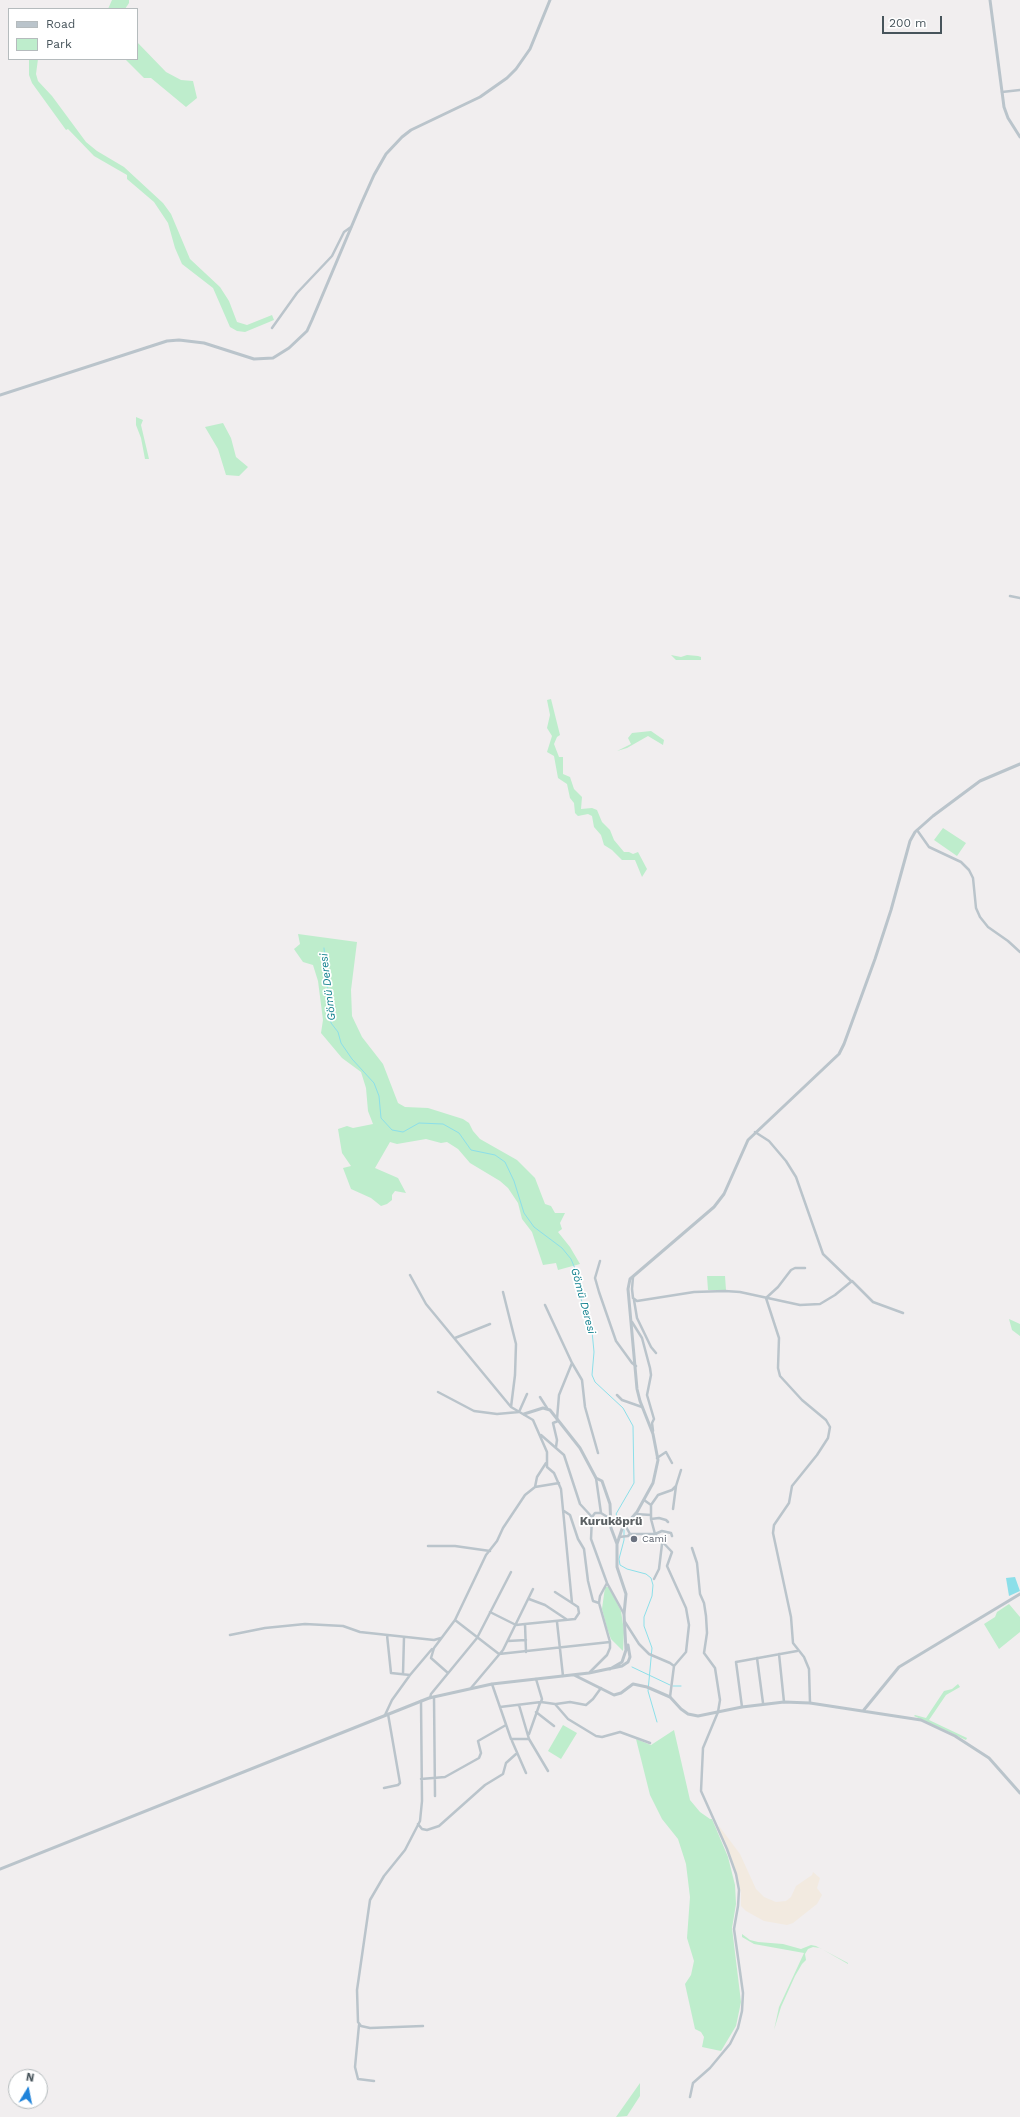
<!DOCTYPE html>
<meta charset="utf-8">
<style>
body{margin:0}
#map{position:relative;width:1020px;height:2117px;overflow:hidden;background:#f1eeef;font-family:"Work Sans",sans-serif}
canvas{display:block}
.legend{position:absolute;left:8px;top:8px;width:130px;height:52px;box-sizing:border-box;background:#fff;border:1px solid #b5bbbd;margin:0;padding:5px 7px;list-style:none;font-size:12px;color:#47545b}
.legend li{display:flex;align-items:center;gap:8px;height:20px}
.legend b{width:20px;border:1px solid #b5bbbd}
.north{position:absolute;left:8px;top:2069px;width:40px;height:40px;box-sizing:border-box;background:#fff;border:1px solid #b5bbbd;border-radius:50%;rotate:10deg;font-size:11px;font-weight:700;line-height:16px;text-align:center;color:#47545b}
.north::after{content:'';display:block;margin:auto;width:14px;height:18px;background:#1f83da;clip-path:polygon(50% 0,100% 100%,50% 72%,0 100%)}
.scale{position:absolute;left:882px;top:16px;width:60px;height:18px;box-sizing:border-box;border:2px solid #47545b;border-top:0;padding-left:5px;font-size:12px;line-height:14px;white-space:nowrap;color:#47545b;-webkit-text-stroke:3px #fff;paint-order:stroke}
</style>
<div id="map">
<canvas width="1020" height="2117"></canvas>
<ul class="legend">
<li><b style="height:5px;background:#bac4cb"></b>Road</li>
<li><b style="height:11px;background:#beedcc"></b>Park</li>
</ul>
<div class="north">N</div>
<div class="scale">200 m</div>
</div>
<script>
const ctx = document.querySelector('canvas').getContext('2d');
ctx.lineJoin = 'round';
function fillPath(path, color) { ctx.fillStyle = color; ctx.fill(path, 'evenodd'); }
const poly = rows => new Path2D(rows.map(r => 'M' + r).join(''));
function trace(path, color, width, dash) { ctx.strokeStyle = color; ctx.lineWidth = width; ctx.lineCap = dash ? 'butt' : 'round'; ctx.setLineDash(dash || []); ctx.stroke(path); }
function drawText(font, color, halo, rows, align = 'center') {
  ctx.font = font + ' "Work Sans",sans-serif'; ctx.lineWidth = 3.5; ctx.setLineDash([]); ctx.textBaseline = 'middle'; ctx.strokeStyle = halo; ctx.fillStyle = color; for (const [text, x, y, turn = 0] of rows) {
    ctx.save(); ctx.translate(x, y); ctx.rotate((+turn || 0) * Math.PI / 180); ctx.textAlign = isNaN(turn) ? turn : align; if (halo) ctx.strokeText(text, 0, 0); ctx.fillText(text, 0, 0); ctx.restore();
  }
}
const green = poly([
 [112,0,129,0,129,3,125,9,108,9],
 [137,42,166,72,181,80,193,81,197,98,186,107,151,78,144,78,125,59,137,59],
 [29,59,38,59,36,74,38,81,52,96,86,142,97,151,124,167,163,203,171,214,190,259,220,287,229,301,237,322,247,325,272,315,274,320,245,332,237,331,230,327,213,288,182,264,175,248,168,223,154,202,127,179,127,175,94,156,68,129,66,130,32,83,29,75],
 [136,417,143,420,141,425,149,459,145,459,141,438,136,425],
 [223,423,231,438,236,457,248,467,239,476,226,475,218,449,205,427],
 [671,655,681,657,687,655,698,656,701,657,701,660,676,660],
 [551,699,560,735,557,737,554,744,559,757,563,757,563,774,570,777,574,789,582,797,581,809,592,808,597,810,602,822,610,830,614,840,624,852,629,852,633,854,638,852,647,869,642,877,635,860,622,860,612,850,604,845,601,835,594,827,592,816,588,814,578,816,575,813,574,803,570,798,567,784,558,778,554,756,547,752,552,736,547,728,550,715,547,700],
 [651,731,664,740,663,745,648,736,627,748,617,751,631,744,628,738,632,733],
 [943,828,966,843,957,856,934,840],
 [298,934,357,942,351,990,352,1016,362,1037,383,1064,398,1103,405,1107,428,1108,463,1119,469,1123,473,1131,480,1139,517,1160,535,1178,545,1204,551,1206,555,1213,565,1213,560,1223,562,1229,558,1232,570,1247,580,1264,558,1270,556,1263,543,1265,532,1232,522,1219,518,1203,508,1188,500,1181,470,1163,458,1149,447,1142,441,1143,426,1139,397,1144,390,1142,375,1168,398,1178,406,1193,395,1191,392,1195,392,1200,387,1204,381,1206,371,1198,351,1189,343,1168,351,1166,342,1153,338,1129,347,1126,353,1128,373,1124,368,1111,366,1088,361,1072,342,1058,321,1033,323,1020,318,981,313,965,303,962,296,952,294,949,300,944],
 [707,1276,725,1276,726,1290,708,1290],
 [1009,1319,1020,1324,1020,1336,1012,1330],
 [605,1587,609,1587,621,1611,624,1631,623,1651,611,1639,607,1628,602,1609],
 [1009,1604,1020,1617,1020,1632,999,1649,984,1624,995,1617,997,1612],
 [958,1684,960,1687,946,1695,929,1720,967,1738,966,1740,914,1716,915,1715,926,1718,944,1691,952,1689],
 [563,1725,577,1733,561,1759,548,1751],
 [674,1730,690,1800,700,1812,710,1819,712,1819,728,1857,735,1885,736,1904,732,1928,741,2002,736,2026,721,2051,702,2047,704,2037,701,2032,695,2029,685,1984,691,1975,694,1961,687,1938,690,1897,686,1864,678,1839,662,1819,650,1795,636,1739,651,1745],
 [742,1934,750,1940,758,1942,783,1944,801,1949,811,1945,816,1946,848,1963,848,1964,820,1948,813,1947,808,1949,805,1954,806,1960,802,1964,795,1976,781,2007,774,2030,779,2007,804,1953,754,1944,742,1937],
 [640,2083,640,2096,627,2116,616,2117]
]);
const sand = poly([
 [719,1826,740,1854,756,1889,764,1897,776,1902,786,1901,791,1897,796,1886,812,1875,813,1872,820,1878,817,1888,822,1895,817,1904,793,1923,787,1925,764,1921,746,1911,741,1906,741,1892,737,1876,729,1851,718,1828]
]);
const water = poly([
 [1015,1577,1020,1591,1009,1596,1006,1578]
]);
const stream = poly([
 [324,948,331,1023,338,1032,341,1043,352,1059,374,1083,379,1096,381,1118,392,1130,403,1132,419,1123,443,1124,459,1133,471,1150,495,1155,505,1162,514,1181,524,1213,534,1227,562,1248,571,1259,576,1271,579,1293,592,1331,594,1352,592,1375,595,1382,623,1408,633,1426,634,1483,616,1514,623,1527],
 [624,1530,624,1540,619,1559,620,1565,627,1569,646,1574,651,1578,653,1585,652,1596,644,1617,644,1626,652,1648,648,1691,657,1722],
 [632,1667,670,1685],
 [673,1686,681,1686]
]);
const minor = poly([
 [1002,92,1020,90],
 [272,328,297,293,332,256,344,232,351,227],
 [1010,596,1020,598],
 [917,830,929,847,961,862,969,870,973,878,976,908,980,917,988,927,1008,941,1020,952],
 [755,1132,769,1141,786,1161,796,1177,823,1254,851,1281],
 [600,1261,595,1278,599,1292,616,1341,632,1363,636,1366],
 [805,1268,795,1268,791,1270,778,1287,766,1298,779,1338,778,1368,780,1376,802,1400,826,1420,830,1427,828,1438,817,1455,792,1486,789,1503,774,1525,773,1533,791,1617,793,1643,804,1657,809,1669,810,1703],
 [410,1275,426,1304,511,1407,533,1420,547,1452,547,1467,554,1473,561,1489,572,1603,578,1607,579,1613,575,1619,525,1624,526,1652],
 [633,1277,632,1289,633,1298,637,1301,694,1292,725,1291,740,1292,800,1305,820,1304,835,1295,852,1281,873,1302,903,1313],
 [503,1292,516,1344,515,1375,511,1407],
 [634,1300,637,1318,651,1347,656,1353],
 [545,1305,572,1363,559,1395,557,1419],
 [632,1322,642,1338,650,1368,651,1375,647,1395,654,1419,652,1423,653,1431],
 [455,1338,490,1324],
 [572,1363,582,1380,585,1407,598,1453],
 [438,1392,474,1411,497,1414,519,1412,527,1394],
 [617,1395,622,1400,642,1407],
 [540,1397,547,1408],
 [541,1435,564,1455,580,1504,592,1517],
 [556,1447,557,1440,553,1423,558,1421],
 [657,1458,666,1452,672,1463],
 [596,1478,601,1513],
 [676,1486,681,1470],
 [535,1487,559,1483],
 [644,1500,651,1505,651,1519,655,1534,662,1531,671,1533,672,1536],
 [651,1505,658,1495,672,1490,676,1486,673,1509],
 [564,1511,570,1515,578,1539,584,1549,588,1581,593,1601,599,1603],
 [635,1514,651,1515],
 [609,1518,601,1513,595,1513,592,1517,591,1539,607,1583,624,1614],
 [651,1519,659,1518,666,1520,668,1522],
 [625,1525,630,1534],
 [619,1537,628,1536,630,1534,655,1534,672,1552,667,1566,686,1608,689,1625,686,1652,674,1666],
 [428,1546,455,1546,490,1551],
 [654,1579,659,1569,662,1544],
 [555,1592,572,1603],
 [529,1599,545,1605,566,1619],
 [490,1612,516,1625,525,1624],
 [455,1620,499,1654,610,1642],
 [557,1622,563,1676],
 [625,1622,639,1644,649,1654,670,1663,674,1666,670,1697],
 [230,1635,265,1628,305,1624,343,1626,360,1632,434,1640,441,1638],
 [387,1635,391,1673,410,1675],
 [508,1641,526,1640],
 [779,1654,784,1702],
 [757,1658,763,1703],
 [590,1672,607,1655,610,1648,610,1642,599,1603,600,1596,607,1583],
 [448,1673,431,1658,434,1648,455,1620,486,1555,497,1541,503,1528,525,1495,535,1487,537,1477,546,1463],
 [403,1674,404,1637],
 [492,1684,511,1739,529,1739,548,1771],
 [471,1688,503,1650,533,1589],
 [434,1697,435,1796],
 [430,1698,431,1694,477,1638,511,1572],
 [421,1701,422,1801,420,1821,405,1850,384,1876,370,1900,357,1990,358,2022,361,2026,370,2028,423,2026],
 [541,1702,555,1704,568,1719,596,1736,602,1737,620,1732,650,1743],
 [556,1704,570,1702,586,1705,593,1699,601,1688],
 [519,1705,529,1739],
 [500,1707,541,1702,542,1699,536,1679],
 [742,1707,736,1662,797,1651],
 [536,1712,554,1726],
 [385,1715,392,1700,410,1675,432,1649],
 [529,1734,540,1703],
 [512,1741,526,1773],
 [421,1779,445,1777,479,1758,481,1753,478,1741,506,1725],
 [384,1788,398,1785,400,1783,388,1714],
 [418,1824,422,1829,427,1830,439,1826,485,1785,503,1774,506,1763,516,1754],
 [359,2025,355,2067,358,2079,374,2081],
 [690,2097,693,2083,710,2068,730,2044,738,2028,742,2011,743,1993,734,1929,738,1906,739,1890,736,1874,727,1849,701,1791,703,1748,718,1712,720,1700,715,1668,704,1653,707,1633,706,1616,704,1603,700,1594,697,1563,692,1548]
]);
const tertiary = poly([
 [990,0,1004,107,1008,118,1020,137],
 [0,395,167,341,179,340,204,343,254,359,273,358,289,348,307,331,312,320,361,204,374,175,386,154,402,137,411,130,480,97,507,78,516,69,530,49,550,0],
 [524,1414,543,1408,550,1410,580,1448,596,1478,602,1481,610,1504,611,1528,617,1544],
 [610,1669,622,1662,626,1650,624,1614,626,1594,617,1567,617,1544,622,1529,637,1512,653,1483,658,1460,653,1434,640,1401,637,1389,628,1289,630,1279,714,1207,724,1194,748,1140,839,1054,844,1044,875,959,891,910,910,841,915,832,933,816,980,781,1020,764],
 [574,1675,614,1695,621,1693,633,1684,647,1687,670,1697,681,1709,688,1714,698,1716,742,1707,784,1702,810,1703,921,1720,955,1736,989,1758,1020,1793],
 [863,1711,899,1667,1020,1594],
 [0,1869,429,1698,492,1684,589,1673,622,1666,628,1662,630,1657,628,1645]
]);
const markers = [
 [634,1539,4,"#6b7280"]
];
const worshipNames = [
 ["Cami",642,1539]
];
const waterNames = [
 ["Gömü Deresi",328,987,-97],
 ["Gömü Deresi",583,1301,75]
];
const quarterNames = [
 ["Kuruköprü",611,1521]
];
fillPath(green, '#beedcc');
fillPath(sand, '#f2eae0');
fillPath(water, '#8cdfe9');
trace(stream, '#8cdfe9', 1);
trace(minor, '#bac4cb', 2.5);
trace(tertiary, '#bac4cb', 3);
for (const [x, y, r, color] of markers) { const dot = new Path2D(); dot.arc(x, y, r, 0, 2 * Math.PI); ctx.fillStyle = color; ctx.fill(dot); trace(dot, '#fff', 1.5); }
drawText('10px', '#5b616d', '#fff', worshipNames, 'left');
drawText('italic 11px', '#11808e', '#fff', waterNames);
drawText('bold 12px', '#5b6063', '#fff', quarterNames);
</script>
